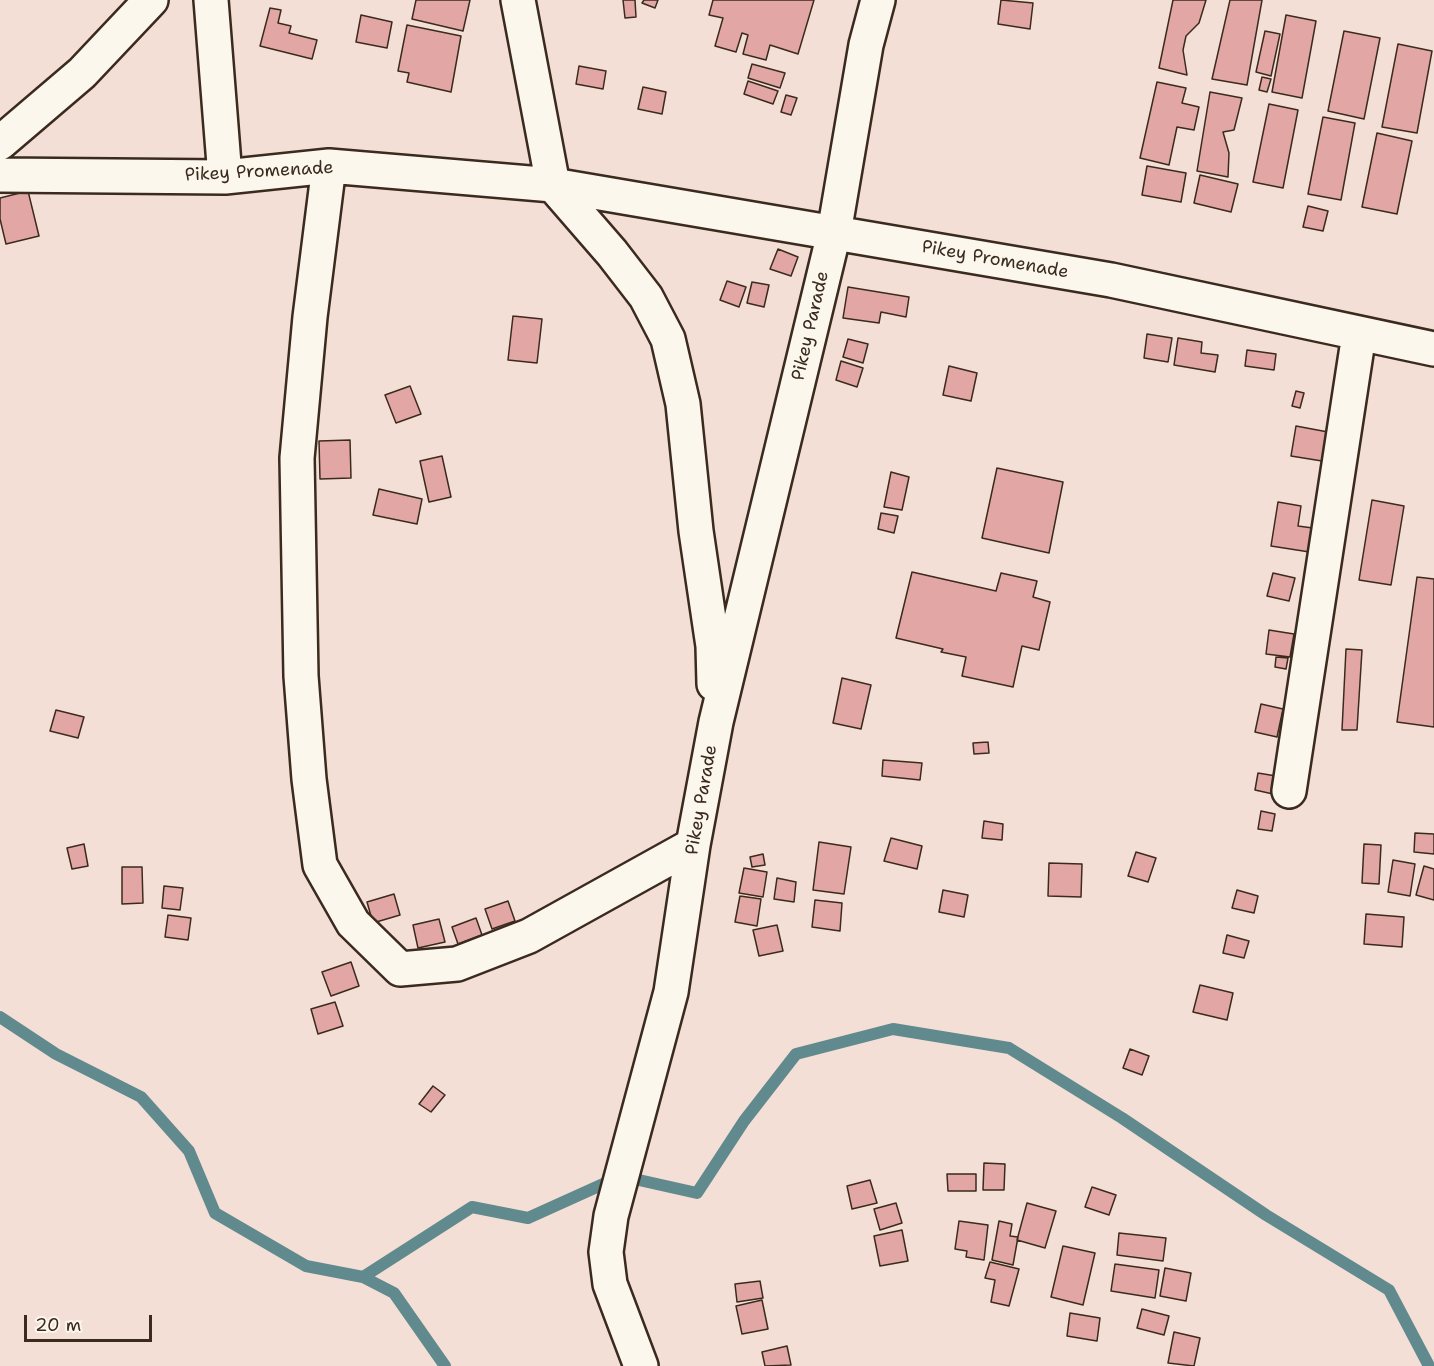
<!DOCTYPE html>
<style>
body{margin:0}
#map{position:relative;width:1434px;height:1366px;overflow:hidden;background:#f4dfd6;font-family:"Shantell Sans",sans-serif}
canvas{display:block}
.scale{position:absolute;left:24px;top:1315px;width:128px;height:27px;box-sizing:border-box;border:3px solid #3b2a1e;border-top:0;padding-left:8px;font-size:18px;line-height:21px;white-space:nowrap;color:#3b2a1e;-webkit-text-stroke:4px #fbf7ec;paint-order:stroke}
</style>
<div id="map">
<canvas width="1434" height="1366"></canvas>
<div class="scale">20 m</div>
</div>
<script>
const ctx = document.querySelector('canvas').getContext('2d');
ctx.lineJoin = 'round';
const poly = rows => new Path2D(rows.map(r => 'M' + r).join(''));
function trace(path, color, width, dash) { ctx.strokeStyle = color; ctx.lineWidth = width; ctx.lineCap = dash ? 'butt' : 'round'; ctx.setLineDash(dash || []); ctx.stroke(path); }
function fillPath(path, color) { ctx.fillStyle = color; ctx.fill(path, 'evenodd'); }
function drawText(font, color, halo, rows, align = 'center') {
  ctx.font = font + ' "Shantell Sans",sans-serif'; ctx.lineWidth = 5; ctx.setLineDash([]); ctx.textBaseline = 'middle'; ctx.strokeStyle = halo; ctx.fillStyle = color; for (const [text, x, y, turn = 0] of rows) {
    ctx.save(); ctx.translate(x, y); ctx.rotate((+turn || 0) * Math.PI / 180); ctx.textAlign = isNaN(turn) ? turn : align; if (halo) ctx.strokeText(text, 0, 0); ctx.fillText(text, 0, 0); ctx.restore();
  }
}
const stream = poly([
 [0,1017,56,1054,141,1097,189,1151,215,1213,306,1266,363,1277,394,1293,445,1366],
 [363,1277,472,1207,528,1218,621,1176,697,1193,744,1121,796,1054,893,1029,1009,1048,1122,1118,1266,1215,1389,1290,1429,1366]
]);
const building = poly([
 [416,0,470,0,463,31,412,19,416,0],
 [623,0,635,0,636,17,625,18,623,0],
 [644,0,658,0,655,8,642,3,644,0],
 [713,0,814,0,798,54,770,45,766,60,743,54,748,35,742,33,736,52,715,46,723,18,709,15,713,0],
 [1001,0,1033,3,1030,29,998,24,1001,0],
 [1173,0,1206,0,1199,23,1186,36,1183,50,1187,75,1159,68,1173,0],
 [1230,0,1262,0,1247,85,1212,79,1230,0],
 [270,8,281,10,278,23,291,26,289,33,317,40,312,59,260,46,270,8],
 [361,15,392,22,387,48,356,42,361,15],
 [1286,15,1316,21,1302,98,1272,92,1286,15],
 [407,25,461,36,451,92,407,82,409,73,398,71,407,25],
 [1265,31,1280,34,1271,76,1256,72,1265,31],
 [1344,31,1380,38,1364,119,1328,111,1344,31],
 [1398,44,1432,51,1417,133,1382,127,1398,44],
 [752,64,785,73,780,88,748,78,752,64],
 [579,66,606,71,603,89,576,84,579,66],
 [1262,77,1271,79,1267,92,1259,90,1262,77],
 [748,81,778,91,773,104,744,94,748,81],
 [1157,82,1186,88,1182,103,1199,107,1194,130,1177,127,1169,165,1140,158,1157,82],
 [643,87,666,92,662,114,638,109,643,87],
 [1210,92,1242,98,1234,130,1223,132,1229,153,1228,177,1197,171,1210,92],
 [786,95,797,98,791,115,781,112,786,95],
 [1269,104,1298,110,1283,188,1253,182,1269,104],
 [1323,117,1355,123,1341,200,1308,194,1323,117],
 [1377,133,1412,141,1397,214,1362,207,1377,133],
 [1147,166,1186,173,1181,202,1142,195,1147,166],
 [1200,175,1238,184,1231,212,1194,203,1200,175],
 [28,191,39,236,6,244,0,219,0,198,28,191],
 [1308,206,1328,211,1323,231,1303,227,1308,206],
 [778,249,798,257,791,276,770,269,778,249],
 [727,281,746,287,739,307,720,300,727,281],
 [752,282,769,285,764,307,747,303,752,282],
 [848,287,909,297,906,317,881,312,879,323,843,318,848,287],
 [513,316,542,319,537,363,508,360,513,316],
 [1147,334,1172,338,1168,362,1144,358,1147,334],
 [1178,338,1202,342,1201,353,1218,355,1215,372,1174,365,1178,338],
 [848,339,868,344,863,363,843,357,848,339],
 [1247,350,1276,354,1274,370,1245,366,1247,350],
 [841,361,863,368,857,387,836,380,841,361],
 [949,366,977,373,971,401,943,395,949,366],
 [410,386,421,414,396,423,385,395,410,386],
 [1296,391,1304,393,1300,408,1292,406,1296,391],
 [1296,426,1328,432,1322,461,1291,456,1296,426],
 [350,440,351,478,320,479,319,441,350,440],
 [442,456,451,497,429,502,420,461,442,456],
 [997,468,1063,482,1049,553,982,538,997,468],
 [891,472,909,477,902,510,884,507,891,472],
 [379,489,422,499,417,524,373,515,379,489],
 [1372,500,1404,506,1391,585,1359,580,1372,500],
 [1278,502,1301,506,1298,526,1320,529,1316,553,1271,546,1278,502],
 [881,513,898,516,894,533,878,529,881,513],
 [912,572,996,591,1001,573,1037,581,1033,597,1050,602,1039,650,1022,646,1013,687,962,676,966,657,941,652,943,649,896,638,912,572],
 [1273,573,1295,578,1289,601,1267,596,1273,573],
 [1417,577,1434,579,1434,727,1397,722,1417,577],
 [1269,630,1294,634,1290,657,1266,654,1269,630],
 [1346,649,1362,650,1357,730,1342,730,1346,649],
 [1276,657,1288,658,1286,669,1275,667,1276,657],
 [842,678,871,685,861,729,833,723,842,678],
 [1261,704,1283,709,1277,737,1255,732,1261,704],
 [56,710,84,717,78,738,50,731,56,710],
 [988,742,989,753,974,754,973,743,988,742],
 [883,760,922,763,920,780,882,776,883,760],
 [1258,773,1276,776,1273,794,1255,790,1258,773],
 [1261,811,1275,814,1272,831,1258,829,1261,811],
 [984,821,1003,824,1002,840,982,838,984,821],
 [1415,833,1434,834,1434,854,1414,852,1415,833],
 [891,838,922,846,917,869,884,861,891,838],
 [819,842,851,847,844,894,813,890,819,842],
 [84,844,88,866,72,869,67,848,84,844],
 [1364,844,1381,845,1379,884,1362,883,1364,844],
 [1136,852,1156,858,1148,882,1128,876,1136,852],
 [763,854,765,865,752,867,750,857,763,854],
 [1393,860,1415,864,1410,896,1388,892,1393,860],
 [1049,863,1082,864,1081,897,1048,896,1049,863],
 [1424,866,1434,869,1434,900,1416,895,1424,866],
 [122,867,142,867,143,903,122,904,122,867],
 [744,868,767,872,763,897,739,893,744,868],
 [777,878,796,882,794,902,774,899,777,878],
 [164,886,183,888,180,910,162,908,164,886],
 [943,890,968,895,964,917,939,912,943,890],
 [1237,890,1258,896,1254,913,1232,908,1237,890],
 [394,894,400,915,373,923,367,902,394,894],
 [740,896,761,899,757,926,735,922,740,896],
 [815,900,842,903,840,931,812,927,815,900],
 [508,901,515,921,492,929,485,909,508,901],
 [1366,914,1404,917,1402,947,1364,944,1366,914],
 [168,915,191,918,188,940,165,937,168,915],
 [476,918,482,935,458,944,452,927,476,918],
 [439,919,445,942,418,948,413,925,439,919],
 [777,925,783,951,759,956,753,930,777,925],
 [1227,935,1249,941,1244,958,1223,953,1227,935],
 [351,962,359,986,331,996,322,972,351,962],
 [1200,985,1233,993,1227,1020,1193,1012,1200,985],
 [335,1002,343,1026,318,1034,311,1009,335,1002],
 [1130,1049,1149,1056,1142,1075,1123,1068,1130,1049],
 [433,1086,445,1095,431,1112,419,1104,433,1086],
 [984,1163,1005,1164,1004,1190,983,1190,984,1163],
 [947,1174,976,1174,976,1191,948,1191,947,1174],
 [870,1180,877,1203,852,1209,847,1186,870,1180],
 [1092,1187,1116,1195,1109,1215,1085,1207,1092,1187],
 [896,1203,902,1223,880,1230,874,1209,896,1203],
 [1027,1203,1056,1211,1045,1248,1017,1240,1027,1203],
 [959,1221,988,1225,984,1260,966,1257,967,1251,955,1249,959,1221],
 [999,1221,1012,1224,1010,1236,1018,1237,1013,1265,992,1260,999,1221],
 [902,1230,908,1261,880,1266,874,1236,902,1230],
 [1119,1233,1166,1238,1163,1261,1117,1255,1119,1233],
 [1063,1246,1095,1253,1083,1305,1051,1297,1063,1246],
 [990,1262,1019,1269,1009,1306,991,1302,995,1280,985,1278,990,1262],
 [1115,1264,1159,1270,1155,1298,1111,1291,1115,1264],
 [1165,1268,1191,1273,1186,1301,1160,1296,1165,1268],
 [760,1281,763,1298,737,1302,735,1284,760,1281],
 [762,1300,768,1329,742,1334,736,1306,762,1300],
 [1142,1309,1169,1316,1164,1335,1137,1328,1142,1309],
 [1070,1313,1100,1318,1097,1341,1067,1336,1070,1313],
 [1174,1332,1200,1338,1194,1366,1168,1363,1174,1332],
 [787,1346,791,1365,765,1366,762,1352,787,1346]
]);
const minor = poly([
 [211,0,225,177],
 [518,0,553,185,612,253,646,297,668,339,683,404,696,531,713,646,714,684],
 [0,143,82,73,151,0],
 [329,166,310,317,297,458,301,676,309,779,320,865,353,923,400,969,457,964,529,936,693,845],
 [0,175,225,177,329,166,553,185,1111,280,1434,349],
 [1289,791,1359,334],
 [641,1366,610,1284,606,1252,611,1216,671,992,693,845,716,722,834,233,866,45,878,0]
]);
const streetNames = [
 ["Pikey Promenade",259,172,-3],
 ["Pikey Promenade",995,260,10],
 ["Pikey Parade",811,326,-77],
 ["Pikey Parade",702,800,-80]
];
trace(stream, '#618a8e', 12);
fillPath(building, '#e2a7a4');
trace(building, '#3b2a1e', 1.5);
trace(minor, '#3b2a1e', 38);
trace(minor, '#fbf7ec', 33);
drawText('18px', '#3b2a1e', '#fbf7ec', streetNames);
</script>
